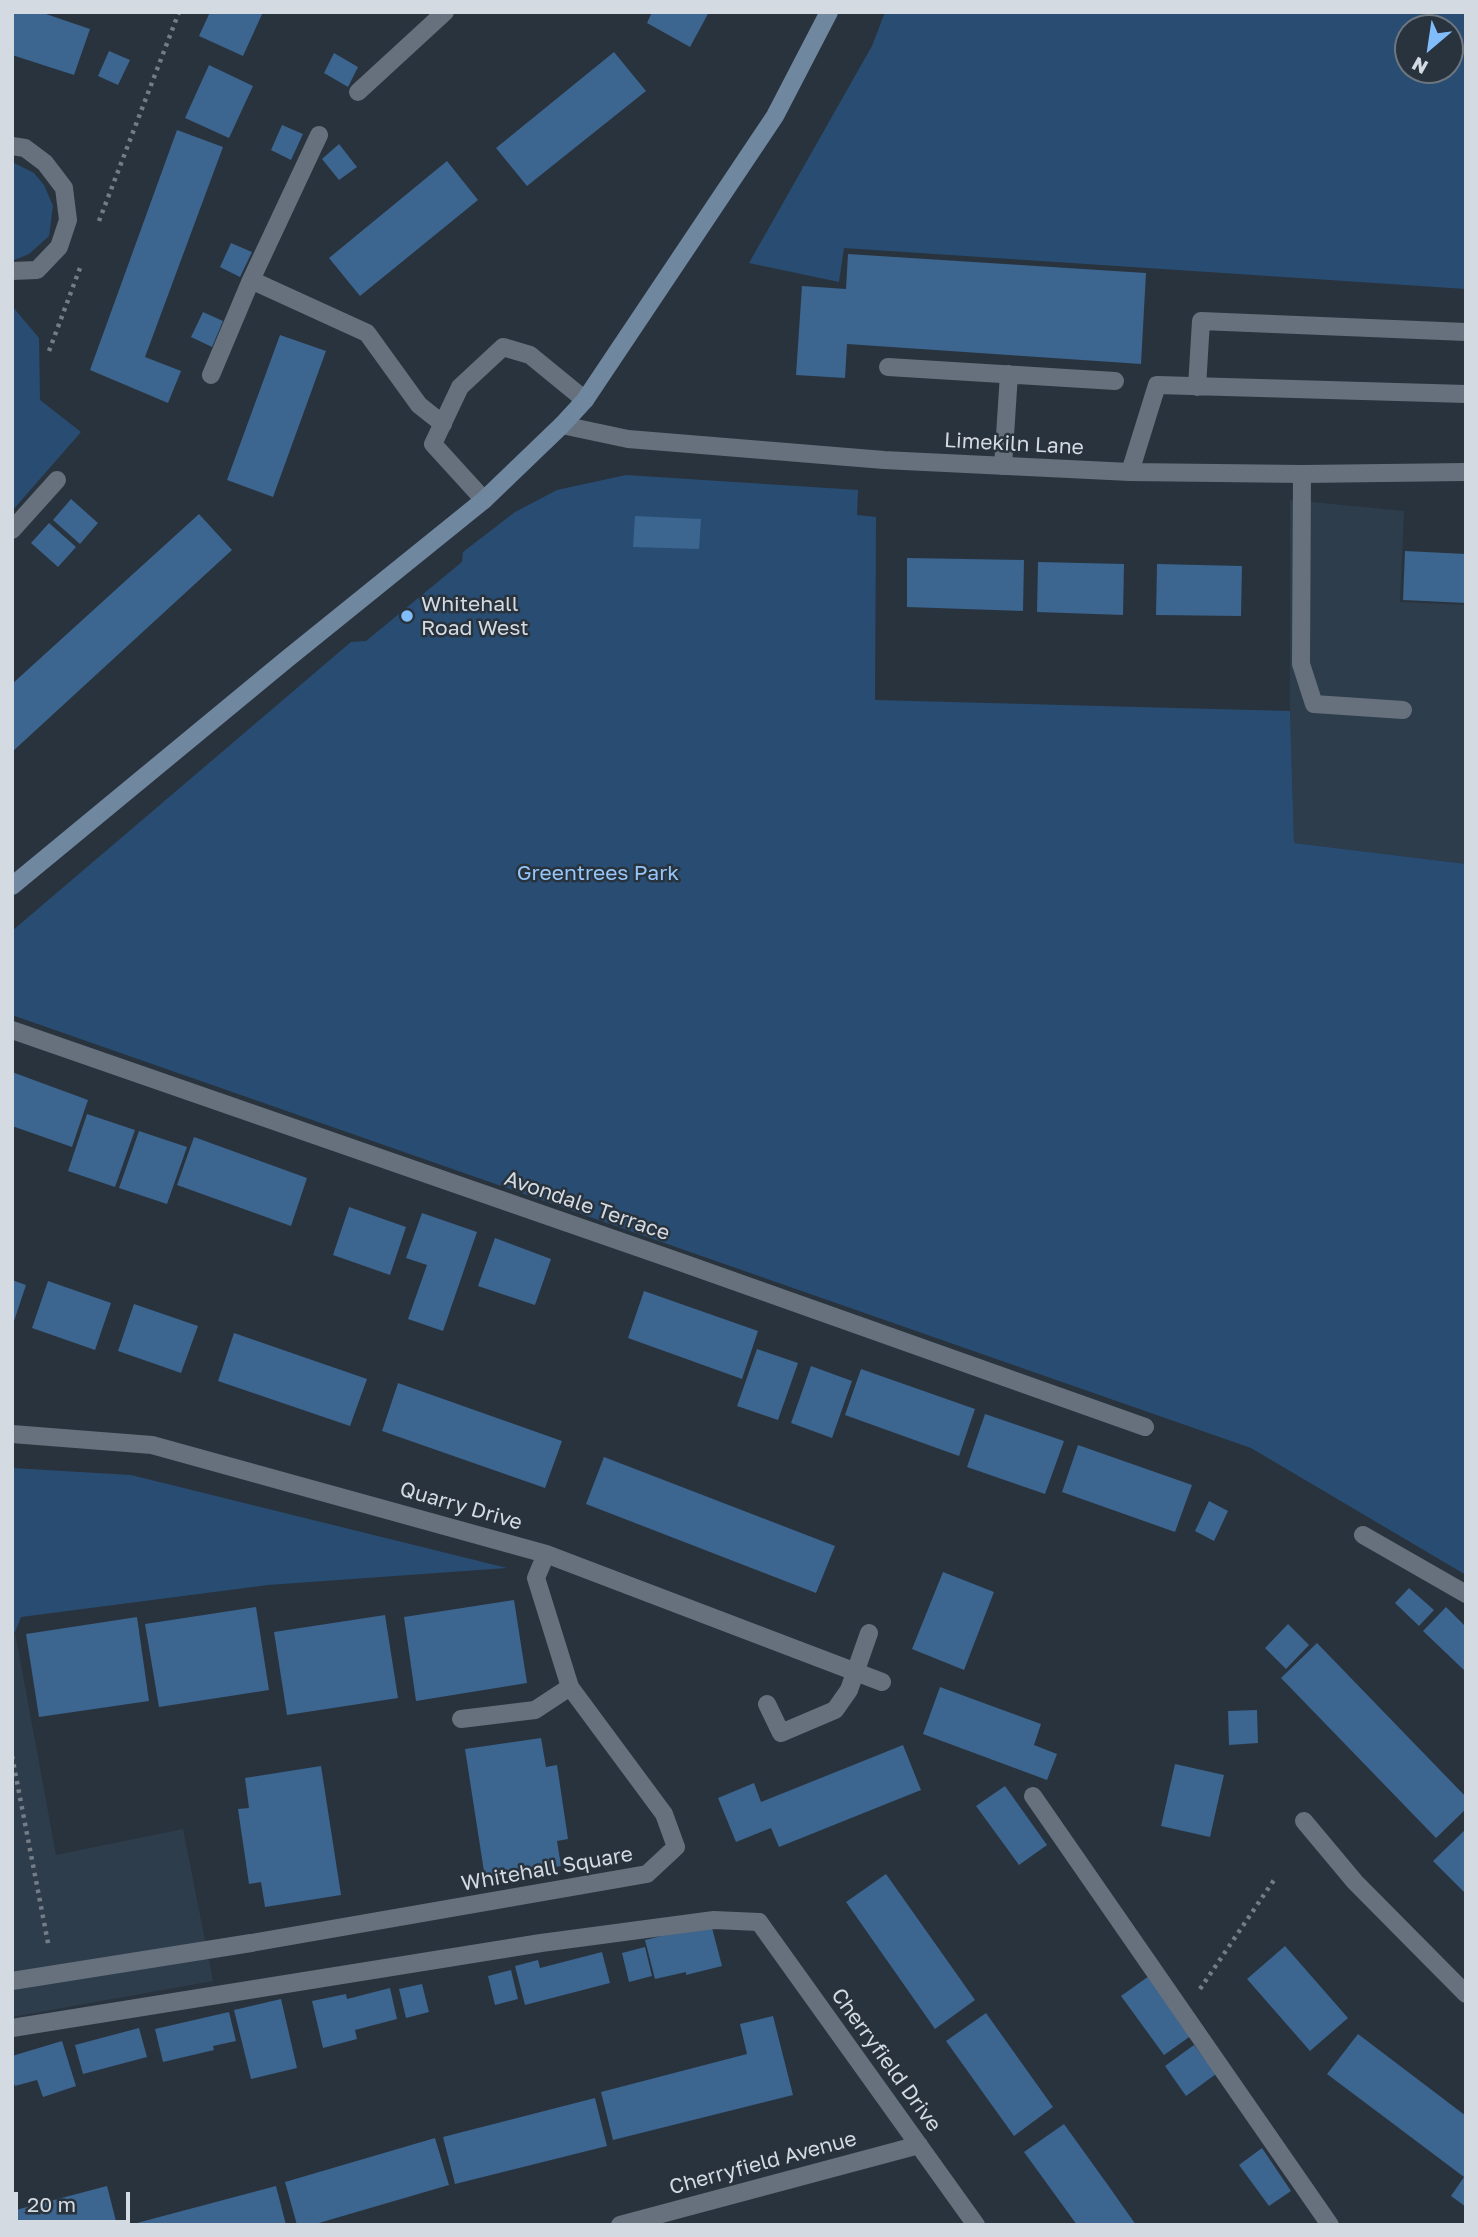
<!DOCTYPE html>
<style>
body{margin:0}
#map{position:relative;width:1478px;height:2237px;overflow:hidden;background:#29333d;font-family:"Golos Text",sans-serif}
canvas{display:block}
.frame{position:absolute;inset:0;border:14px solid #d4dae1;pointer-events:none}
.north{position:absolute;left:1394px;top:14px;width:70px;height:70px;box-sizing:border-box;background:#29333d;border:2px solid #6d767f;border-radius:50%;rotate:209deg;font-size:19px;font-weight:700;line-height:28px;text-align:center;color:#d4dae1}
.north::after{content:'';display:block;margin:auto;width:24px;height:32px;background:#81bdfa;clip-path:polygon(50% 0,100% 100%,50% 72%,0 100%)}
.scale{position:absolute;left:14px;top:2192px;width:116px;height:32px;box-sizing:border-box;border:4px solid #d4dae1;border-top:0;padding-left:9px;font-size:21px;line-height:24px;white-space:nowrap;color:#d4dae1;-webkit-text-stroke:5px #29333d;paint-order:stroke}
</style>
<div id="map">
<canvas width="1478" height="2237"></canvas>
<div class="frame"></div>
<div class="north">N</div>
<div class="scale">20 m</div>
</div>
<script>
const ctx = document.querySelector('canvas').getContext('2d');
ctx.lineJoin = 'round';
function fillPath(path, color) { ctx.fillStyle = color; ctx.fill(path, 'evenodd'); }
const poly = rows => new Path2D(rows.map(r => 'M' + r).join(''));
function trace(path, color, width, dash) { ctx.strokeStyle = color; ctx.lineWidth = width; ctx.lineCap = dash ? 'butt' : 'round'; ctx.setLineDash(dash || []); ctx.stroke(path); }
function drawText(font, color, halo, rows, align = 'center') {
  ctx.font = font + ' "Golos Text",sans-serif'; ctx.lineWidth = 5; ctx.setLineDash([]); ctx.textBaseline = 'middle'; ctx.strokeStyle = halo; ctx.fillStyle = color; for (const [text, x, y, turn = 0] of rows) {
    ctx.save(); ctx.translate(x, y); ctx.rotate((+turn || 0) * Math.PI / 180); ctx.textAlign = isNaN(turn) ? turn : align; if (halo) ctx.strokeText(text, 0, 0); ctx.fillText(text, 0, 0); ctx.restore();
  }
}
const built = poly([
 [1290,500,1404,511,1400,602,1466,605,1466,864,1294,843,1290,711],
 [12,1632,15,1632,56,1855,183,1829,213,1981,12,2017]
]);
const green = poly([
 [885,12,1466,12,1466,289,844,248,839,282,749,263,872,46],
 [1408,28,1450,28,1450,70,1408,70],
 [12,162,34,173,44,185,53,206,49,236,29,254,12,261],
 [12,306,39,338,40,400,81,432,12,511],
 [626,475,858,490,857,515,876,517,875,700,1290,711,1294,843,1466,864,1466,1575,1251,1448,12,1015,12,931,351,642,366,641,462,562,463,552,515,512,557,490],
 [12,1468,131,1475,507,1568,268,1585,21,1617,15,1632,12,1632]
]);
const building = poly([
 [13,12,40,12,90,29,74,75,12,55],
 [210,12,263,12,243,56,199,36],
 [652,12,709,12,690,47,647,23],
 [109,51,130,60,118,85,98,76],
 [614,52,646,91,527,186,496,148],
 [334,53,358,67,348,87,324,73],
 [209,65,253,86,229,138,185,118],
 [282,125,303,134,291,160,271,150],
 [177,130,223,147,145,357,181,371,168,403,90,370],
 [339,144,357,167,339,180,322,159],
 [447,161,478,200,360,296,329,258],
 [231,243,252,252,240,277,220,267],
 [848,254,1146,273,1141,364,847,344,845,378,796,375,802,286,846,289],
 [203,312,223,321,212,347,191,337],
 [280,335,326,351,273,497,227,480],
 [71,499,98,523,80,544,53,520],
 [199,514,232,550,12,752,12,684],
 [635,516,701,519,699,549,633,547],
 [49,523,76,547,58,567,31,543],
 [1405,551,1466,554,1466,603,1403,600],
 [907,558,1024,560,1023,611,907,607],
 [1038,562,1124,564,1123,615,1037,612],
 [1157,564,1242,566,1241,616,1156,615],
 [12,1072,88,1100,72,1147,12,1126],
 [87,1114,135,1130,115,1187,68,1171],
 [139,1131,187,1147,167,1204,119,1188],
 [194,1137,307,1178,291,1226,177,1185],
 [349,1207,406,1227,390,1275,333,1255],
 [422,1213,477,1232,443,1331,408,1319,427,1265,406,1258],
 [495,1238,551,1259,535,1305,478,1286],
 [12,1280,26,1285,13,1324,12,1324],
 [48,1281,111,1303,95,1350,32,1328],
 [644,1291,758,1331,742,1379,628,1338],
 [134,1304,198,1326,181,1373,118,1351],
 [234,1333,367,1379,350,1426,218,1381],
 [757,1349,798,1363,778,1420,737,1406],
 [811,1366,852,1381,832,1438,791,1423],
 [861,1369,975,1409,959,1456,845,1415],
 [398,1383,562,1441,545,1488,382,1431],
 [985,1414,1064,1441,1045,1494,967,1467],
 [1078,1445,1192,1485,1175,1532,1062,1492],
 [604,1457,835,1546,816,1593,586,1504],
 [1209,1501,1228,1511,1214,1541,1195,1531],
 [943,1572,994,1592,964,1670,912,1649],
 [1409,1588,1434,1610,1419,1626,1395,1603],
 [514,1600,527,1683,416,1701,404,1617],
 [256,1607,269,1690,159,1707,145,1624],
 [1446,1607,1466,1627,1466,1672,1423,1631],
 [385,1615,398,1698,287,1715,274,1632],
 [137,1617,149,1701,39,1717,26,1634],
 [1288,1624,1309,1645,1286,1669,1265,1648],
 [1317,1643,1466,1797,1466,1809,1436,1838,1281,1678],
 [940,1687,1041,1724,1034,1745,1057,1754,1047,1780,923,1734],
 [1257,1710,1258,1743,1229,1745,1228,1711],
 [541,1738,546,1767,557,1765,568,1839,557,1841,561,1866,485,1878,465,1749],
 [903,1745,921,1790,779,1847,771,1828,736,1842,718,1798,754,1783,761,1802],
 [1175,1764,1224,1775,1210,1837,1161,1826],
 [321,1766,341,1895,265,1907,261,1882,249,1884,238,1809,249,1808,245,1778],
 [1005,1786,1047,1845,1019,1865,976,1806],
 [1466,1829,1466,1894,1433,1861],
 [886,1874,975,2000,935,2029,846,1902],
 [711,1924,722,1966,686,1975,686,1972,655,1979,645,1940],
 [1285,1946,1348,2018,1310,2051,1247,1979],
 [645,1947,652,1976,629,1982,622,1953],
 [602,1952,610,1983,525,2005,515,1966,538,1960,540,1968],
 [511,1970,518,1999,495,2005,488,1976],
 [1149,1976,1192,2035,1164,2055,1121,1996],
 [422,1984,429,2012,406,2018,399,1989],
 [390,1988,397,2019,355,2030,357,2039,323,2048,312,2001,346,1994,347,1999],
 [281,1999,297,2068,251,2079,234,2010],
 [229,2012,236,2041,213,2046,214,2050,163,2062,155,2029],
 [986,2013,1053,2107,1014,2136,946,2041],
 [773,2016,793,2095,613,2140,601,2092,747,2054,740,2024],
 [139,2028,147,2057,83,2074,75,2045],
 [1358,2034,1466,2116,1466,2207,1451,2196,1464,2177,1327,2074],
 [62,2041,76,2086,43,2097,37,2080,15,2086,12,2078,12,2056],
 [1194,2045,1216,2074,1186,2096,1165,2066],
 [595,2098,607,2146,455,2184,443,2137],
 [1064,2124,1110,2188,1136,2225,1077,2225,1024,2152],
 [435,2138,449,2185,312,2225,297,2225,285,2182],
 [1262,2148,1291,2191,1269,2206,1239,2165],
 [107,2186,117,2225,12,2225,12,2211],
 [276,2186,286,2225,133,2225,133,2224]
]);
const path = poly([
 [99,221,179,12],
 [49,351,80,268],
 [12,1756,49,1948],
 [1200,1989,1274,1880]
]);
const lane = poly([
 [358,92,445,12],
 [251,280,367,333,419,405,443,424],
 [888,367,1115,381],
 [211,375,251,280,319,135],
 [1197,387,1201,321,1466,332],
 [1003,466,1009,374],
 [1130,472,1157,385,1466,394],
 [1302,474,1301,664,1314,704,1403,710],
 [12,530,57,480],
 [1363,1535,1466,1594],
 [461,1719,535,1710,570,1687],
 [1033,1796,1330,2225],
 [12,1981,251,1943],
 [12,2028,541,1943,714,1920,759,1922]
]);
const street = poly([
 [12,146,25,148,45,163,64,188,68,220,59,247,37,270,12,271],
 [562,425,628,439,884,460,1130,472,1302,474,1466,472],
 [484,500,433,444,460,387,503,347,530,355,585,400],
 [12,1030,680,1262,1145,1427],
 [12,1434,152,1445,546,1554,882,1682],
 [767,1704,781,1733,835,1710,849,1690,869,1633],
 [1304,1821,1355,1882,1466,1994],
 [759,1922,976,2225],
 [251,1943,647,1874,676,1847,664,1814,570,1687,536,1578,546,1554],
 [620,2225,919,2145]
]);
const secondary = poly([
 [12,886,287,659,484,500,562,425,585,400,775,116,829,12]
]);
const markers = [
 [407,616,7,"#81bdfa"]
];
const streetNames = [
 ["Limekiln Lane",1014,444,3],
 ["Avondale Terrace",587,1206,19],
 ["Quarry Drive",461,1506,16],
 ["Whitehall Square",547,1869,-10],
 ["Cherryfield Drive",886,2060,54],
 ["Cherryfield Avenue",763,2163,-15]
];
const poiNames = [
 ["Whitehall",421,604],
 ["Road West",421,628]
];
const parkNames = [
 ["Greentrees Park",598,873]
];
fillPath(built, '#2e3d4c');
fillPath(green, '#294d72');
fillPath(building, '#3c658f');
trace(path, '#747c85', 4.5, [3.5, 5]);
trace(lane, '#66717d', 18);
trace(street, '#66717d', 18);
trace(secondary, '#7087a0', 18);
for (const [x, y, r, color] of markers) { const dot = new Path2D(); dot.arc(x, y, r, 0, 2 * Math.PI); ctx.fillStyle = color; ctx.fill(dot); trace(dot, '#29333d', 2.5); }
drawText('21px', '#d4dae1', '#29333d', streetNames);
drawText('21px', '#d4dae1', '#29333d', poiNames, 'left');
drawText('21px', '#95c6f9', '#29333d', parkNames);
</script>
